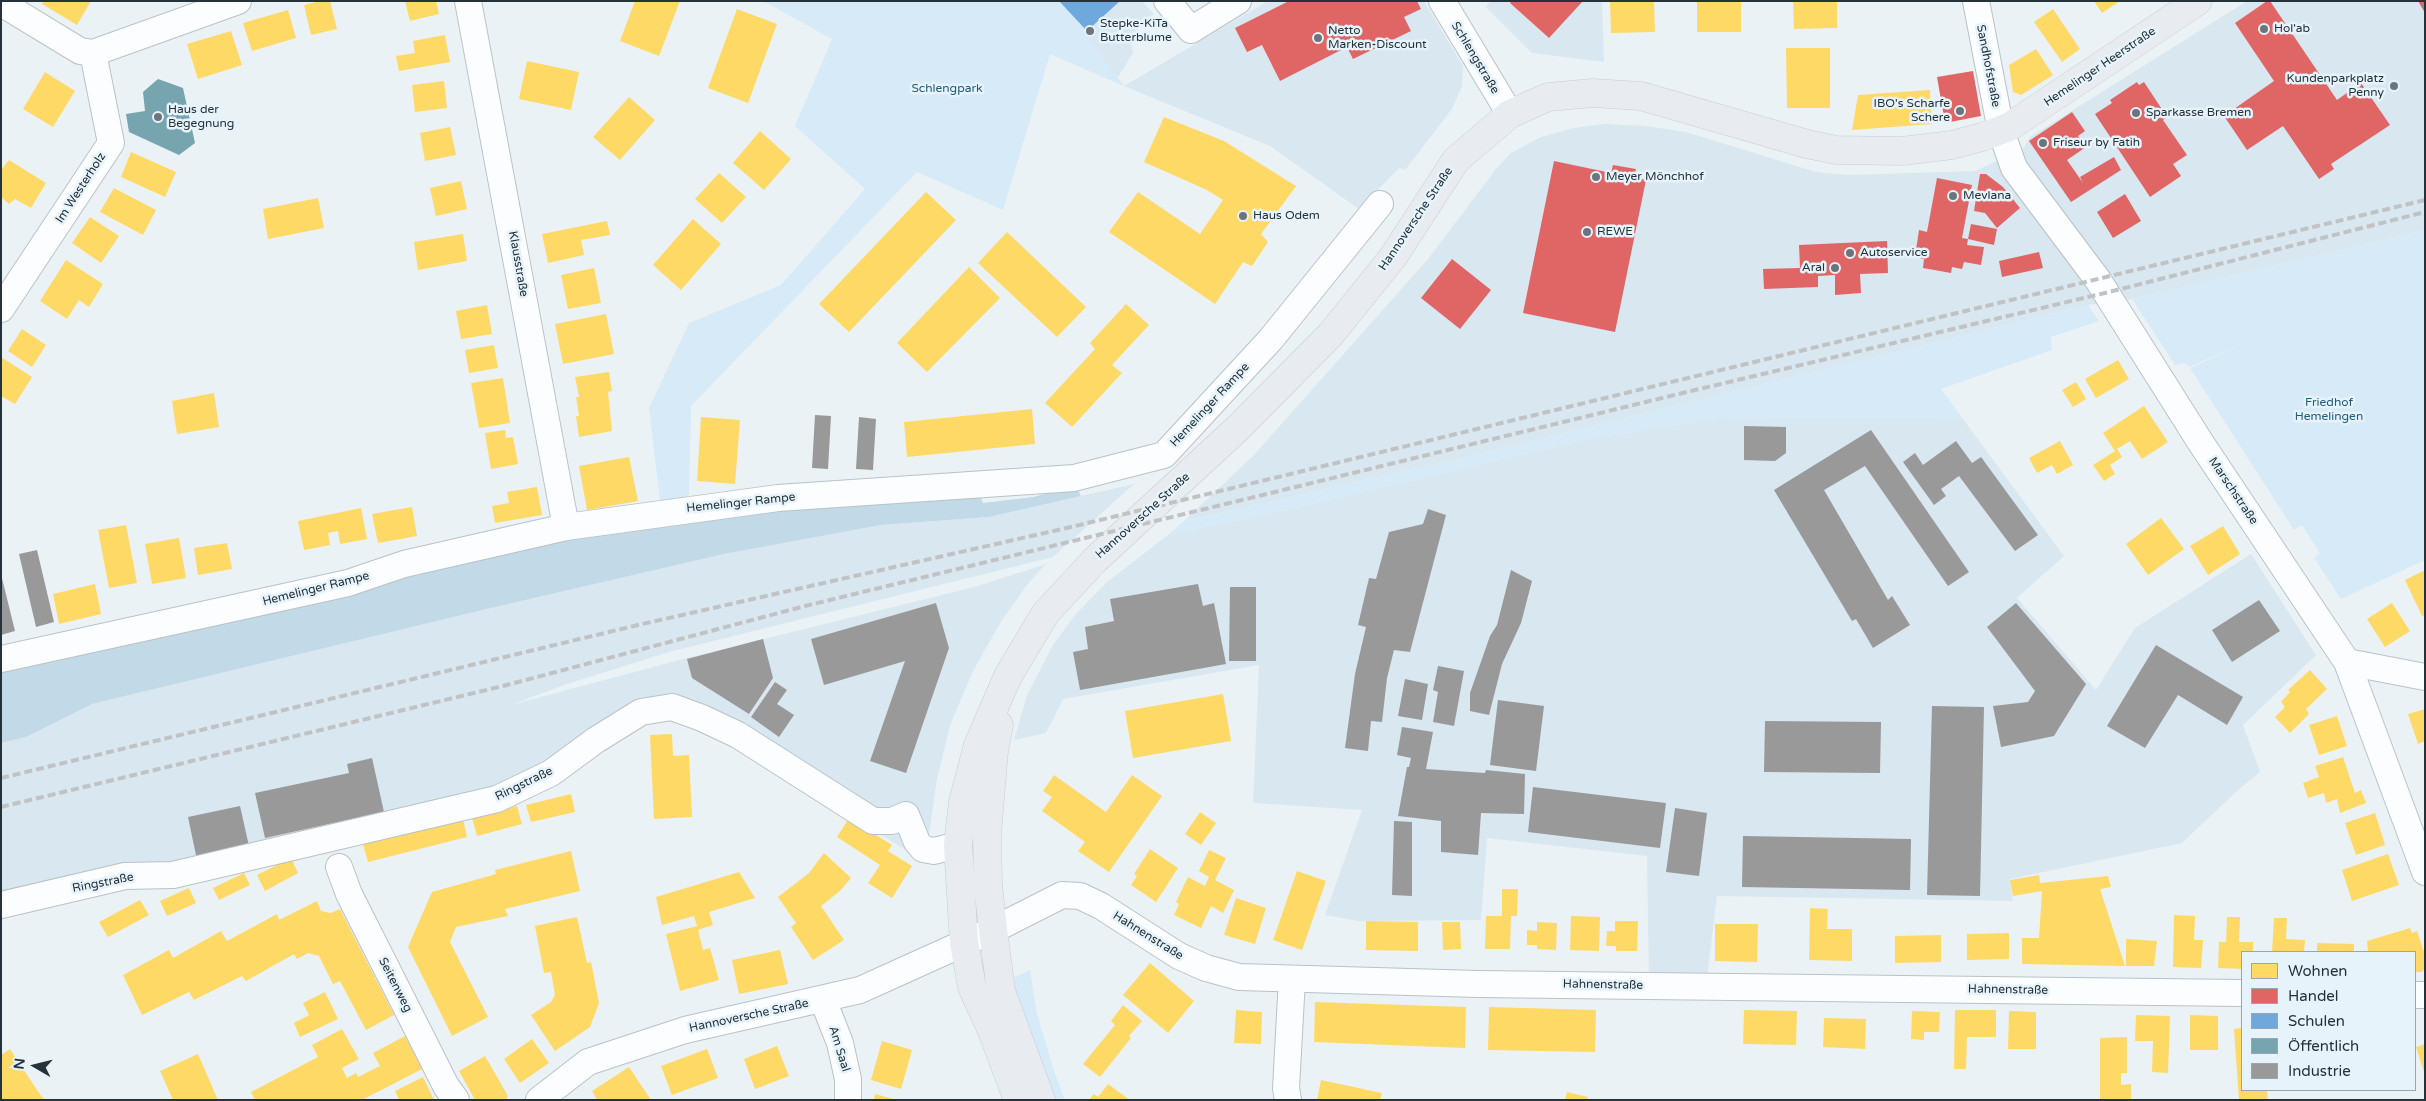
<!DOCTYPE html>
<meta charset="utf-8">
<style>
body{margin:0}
#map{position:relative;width:2426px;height:1101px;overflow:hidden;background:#ebf2f6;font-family:"Varela Round",sans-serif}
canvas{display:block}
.frame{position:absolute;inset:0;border:2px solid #263239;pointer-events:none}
.legend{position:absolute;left:2241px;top:951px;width:175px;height:140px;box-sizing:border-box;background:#e7f3fb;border:1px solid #9aa6ad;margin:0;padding:6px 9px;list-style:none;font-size:15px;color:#263239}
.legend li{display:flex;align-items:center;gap:10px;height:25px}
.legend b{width:25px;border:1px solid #9aa6ad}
.north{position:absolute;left:10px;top:1041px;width:50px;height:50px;-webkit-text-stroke:4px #e7f3fb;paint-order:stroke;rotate:278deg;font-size:14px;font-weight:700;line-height:20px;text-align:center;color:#263239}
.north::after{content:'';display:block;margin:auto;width:18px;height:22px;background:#263239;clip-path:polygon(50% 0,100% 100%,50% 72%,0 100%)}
</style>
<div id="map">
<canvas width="2426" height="1101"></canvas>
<div class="frame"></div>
<ul class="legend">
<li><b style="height:14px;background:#ffd966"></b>Wohnen</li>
<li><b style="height:14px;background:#e06666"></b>Handel</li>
<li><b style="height:14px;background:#6fa8dc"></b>Schulen</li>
<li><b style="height:14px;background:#76a5af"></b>Öffentlich</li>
<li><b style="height:14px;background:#999"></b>Industrie</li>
</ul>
<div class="north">N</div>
</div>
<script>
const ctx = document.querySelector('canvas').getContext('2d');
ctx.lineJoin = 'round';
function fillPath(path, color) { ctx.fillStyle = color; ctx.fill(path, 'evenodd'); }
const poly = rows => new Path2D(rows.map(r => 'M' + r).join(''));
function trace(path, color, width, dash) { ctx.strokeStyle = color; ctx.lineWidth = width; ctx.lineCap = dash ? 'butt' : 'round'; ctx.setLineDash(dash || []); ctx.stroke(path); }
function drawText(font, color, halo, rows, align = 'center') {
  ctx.font = font + ' "Varela Round",sans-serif'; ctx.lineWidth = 5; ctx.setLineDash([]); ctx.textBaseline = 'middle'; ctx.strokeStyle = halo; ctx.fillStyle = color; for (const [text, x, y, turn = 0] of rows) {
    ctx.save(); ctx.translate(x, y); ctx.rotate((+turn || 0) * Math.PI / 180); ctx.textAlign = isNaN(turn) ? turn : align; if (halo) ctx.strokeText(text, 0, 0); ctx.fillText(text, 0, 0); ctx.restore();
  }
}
const built = poly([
 [994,1,1142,1,1154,14,1143,19,1131,43,1133,53,1118,77],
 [1268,1,1424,1,1463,66,1462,86,1452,109,1405,170,1399,168,1359,209,1270,146,1124,86],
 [1491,1,1602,1,1604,62,1532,53,1486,7],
 [2247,1,2425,1,2425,230,2132,299,2088,305,1465,457,1184,521,1254,455,1428,259,1496,169,1511,153,1541,137,1574,128,1604,124,1646,126,1686,132,1816,172,1848,175,1975,171,2023,149,2030,137],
 [1717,418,1963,419,2064,556,2017,598,2096,690,2135,628,2251,554,2316,655,2243,725,2260,772,2238,790,2182,843,2010,879,2013,901,1717,896,1706,985,1649,984,1647,856,1487,838,1481,920,1358,921,1325,915,1362,810,1253,803,1259,665,1063,699,1046,733,1014,740,1027,695,1053,645,1075,615,1107,582,1168,535,1290,509,1589,439],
 [1134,484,1053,557,669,652,564,685,511,705,683,659,978,586,1046,564,1030,581,1002,620,973,671,950,725,937,779,925,862,732,741,669,718,628,726,525,781,1,903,1,743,26,737,92,704,491,608,724,554,881,525,989,517]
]);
const green = poly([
 [763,1,1063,1,1124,86,1050,54,1003,210,917,172,691,406,689,496,660,501,649,408,689,323,781,285,865,189,795,126,832,39],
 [2425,230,2425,560,2341,599,2314,558,2320,553,2302,525,2294,530,2190,368,2245,343,2189,367,2186,363,2175,365,2132,299],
 [2088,305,2099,321,2051,337,2052,350,1941,389,1963,419,1717,418,1589,439,1290,509,1168,535,1184,521,1465,457],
 [1030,970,1037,1014,1054,1071,1065,1100,1050,1100,1008,980]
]);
const forest = poly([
 [1076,486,1081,496,989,517,881,525,724,554,491,608,92,704,26,737,1,743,1,667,567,535,769,507,979,492,983,503,1033,497]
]);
const homes = poly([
 [44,1,91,1,77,25,42,4],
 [320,1,330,1,337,29,311,35,304,5],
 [405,1,436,1,439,14,410,21],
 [635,1,680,1,659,56,620,41],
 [1610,1,1654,1,1655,32,1611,33],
 [1697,1,1741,1,1741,32,1697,32],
 [1793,1,1837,1,1837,28,1794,29],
 [2094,1,2120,1,2102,13],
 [737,9,777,24,748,103,708,88],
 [2053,9,2080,49,2062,62,2034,22],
 [288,10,296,38,252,51,243,23],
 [231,31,242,65,198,79,187,44],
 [445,35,450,62,399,71,396,56,415,53,413,41],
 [1786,48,1830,48,1830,108,1787,108],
 [2036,49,2053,75,2021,95,2013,92,2009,65],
 [527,61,579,72,571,110,519,99],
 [45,72,75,91,53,127,23,109],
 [444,81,447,108,415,112,412,85],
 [1930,90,1932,124,1852,130,1858,95],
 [629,97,655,120,620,160,593,137],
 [1164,117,1224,141,1296,186,1261,234,1268,242,1252,266,1243,262,1215,304,1109,232,1138,192,1200,234,1223,200,1207,190,1144,162],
 [450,127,456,155,425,161,420,133],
 [760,131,791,159,764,190,733,163],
 [131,152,176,172,165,197,121,177],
 [9,160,46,183,31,208,15,199,9,204,1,197,1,170],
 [719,173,746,197,722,223,695,199],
 [461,181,467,209,436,216,430,188],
 [114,188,156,210,143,235,100,212],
 [926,192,956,220,849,332,819,304],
 [318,198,324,228,268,239,263,209],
 [90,217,119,236,101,263,72,243],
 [693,219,721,244,681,290,653,265],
 [607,221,610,235,581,240,584,255,548,263,542,234],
 [1007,232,1086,307,1057,337,978,263],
 [463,234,467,261,418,270,414,242],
 [66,260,103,284,89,307,79,300,67,319,40,301],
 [969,267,1000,298,927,372,897,343],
 [594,268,601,303,568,309,561,275],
 [1126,304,1149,325,1112,365,1122,373,1072,427,1045,403,1095,349,1090,343],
 [487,305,492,334,461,339,456,311],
 [606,314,614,354,563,364,555,324],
 [22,329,46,345,32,367,8,351],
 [494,345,498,368,469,373,465,350],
 [1,357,32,377,15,404,1,396],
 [2118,360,2129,379,2096,398,2085,379],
 [609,372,612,391,608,392,612,431,579,437,576,416,579,416,576,397,579,397,575,377],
 [503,378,510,423,479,428,471,383],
 [2076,382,2086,399,2073,407,2062,390],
 [214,393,219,427,177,434,172,401],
 [2144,406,2168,442,2142,459,2130,441,2117,449,2122,457,2110,465,2115,474,2104,481,2093,465,2115,451,2103,433],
 [1032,409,1035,444,907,457,904,422],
 [701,417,740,420,735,484,697,481],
 [505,430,506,438,513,437,518,464,491,469,485,433],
 [2060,441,2073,465,2057,474,2052,465,2037,473,2029,458],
 [629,457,638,501,587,510,579,466],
 [537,487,542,515,495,523,492,506,509,503,507,492],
 [412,507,417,536,378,543,372,514],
 [361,508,367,539,340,544,338,531,328,533,330,545,304,550,298,521],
 [2161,518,2184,549,2148,575,2126,544],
 [126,525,137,583,109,588,98,530],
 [2223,526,2240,554,2208,575,2190,546],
 [179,538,186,578,152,584,145,544],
 [227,543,232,569,198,575,194,548],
 [2425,570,2425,615,2422,616,2405,580],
 [95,584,101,614,59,624,53,594],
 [2392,603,2410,631,2385,647,2367,619],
 [2310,670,2327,689,2306,709,2309,714,2290,733,2275,717,2285,707,2281,702,2290,692,2288,690],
 [1223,694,1231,741,1133,758,1125,711],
 [2425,709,2425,741,2418,744,2408,714],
 [2337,716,2347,746,2319,755,2309,725],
 [672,734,673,756,689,755,692,817,654,819,650,735],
 [2343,757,2355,793,2361,790,2366,803,2340,813,2337,799,2326,803,2324,793,2308,798,2303,783,2319,777,2315,766],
 [1054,775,1106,812,1132,775,1162,796,1109,872,1078,851,1085,842,1042,811,1052,797,1043,791],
 [571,794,575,812,531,822,526,805],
 [517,806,522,824,477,836,472,818],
 [1200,812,1216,823,1201,845,1185,834],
 [2375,813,2385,845,2356,855,2345,823],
 [849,818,892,845,888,851,912,866,892,898,868,883,880,865,837,837],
 [463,819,467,837,368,862,363,844],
 [1150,849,1178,868,1156,902,1131,885,1137,876,1134,874],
 [1209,850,1226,858,1215,880,1234,890,1223,913,1211,906,1201,928,1174,915,1179,904,1176,902,1188,877,1205,886,1209,877,1199,871],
 [571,851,580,891,505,909,508,916,456,927,450,942,488,1017,452,1036,408,947,432,892,496,874,495,870],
 [824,853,851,878,840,891,821,906,844,940,813,960,791,927,796,923,778,897,809,873],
 [2388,854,2399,885,2352,901,2342,870],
 [291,858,298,873,265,891,257,875],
 [1297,871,1326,881,1302,950,1273,940],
 [739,872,755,898,709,912,713,925,698,930,703,950,710,948,719,980,680,991,666,934,697,926,694,916,662,925,656,897],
 [244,873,250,885,219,900,213,888],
 [2039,875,2040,883,2108,876,2111,887,2100,889,2125,966,2022,964,2022,938,2039,938,2042,891,2013,896,2010,880],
 [189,888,196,903,167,916,160,901],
 [1502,889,1518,889,1517,916,1511,916,1510,949,1485,949,1486,916,1502,916],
 [1236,898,1266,908,1255,944,1224,935],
 [140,900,149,915,108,937,99,922],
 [317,901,321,911,331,913,340,909,394,1015,366,1030,340,981,333,984,319,956,308,953,297,959,294,954,246,981,242,976,194,1000,189,992,142,1015,123,975,169,950,173,958,221,931,227,941,277,914,279,920],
 [1810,908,1828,909,1827,929,1852,929,1852,961,1809,960],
 [2174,915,2195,916,2194,940,2203,940,2201,968,2173,967],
 [1571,916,1600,917,1599,951,1570,950],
 [577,917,587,963,591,962,599,1003,590,1027,555,1051,531,1015,551,1002,555,995,551,972,544,973,535,926],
 [2227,917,2240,917,2239,942,2253,942,2253,952,2242,952,2242,969,2218,968,2219,942,2226,942],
 [2274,918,2287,918,2286,939,2305,940,2304,952,2272,952],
 [1366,921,1418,922,1418,951,1366,950],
 [1615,921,1638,921,1637,951,1616,951,1616,946,1606,946,1607,931,1615,931],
 [1442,922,1460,922,1461,949,1443,950],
 [1537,922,1557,923,1556,950,1537,949,1537,945,1527,945,1527,930,1537,931],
 [1715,924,1758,924,1757,962,1715,961],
 [2410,928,2412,933,2417,931,2425,955,2425,968,2422,972,2415,972,2415,952,2368,952,2367,941],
 [2009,933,2009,959,1967,960,1967,934],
 [1941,935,1941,962,1895,963,1895,936],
 [2126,939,2157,941,2154,966,2126,966],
 [2317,943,2354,944,2354,952,2317,952],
 [780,950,788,984,739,994,732,960],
 [1150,963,1194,1001,1168,1033,1123,995],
 [325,992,338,1019,300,1037,294,1023,309,1015,303,1003],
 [1315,1002,1466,1007,1465,1048,1314,1042],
 [1123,1005,1142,1021,1129,1036,1131,1038,1100,1077,1083,1064,1115,1025,1111,1021],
 [1489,1007,1596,1010,1595,1052,1488,1050],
 [1236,1010,1262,1012,1261,1044,1234,1043],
 [1744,1010,1797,1011,1796,1045,1743,1044],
 [1955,1010,1996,1010,1996,1037,1967,1037,1966,1069,1954,1069],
 [1912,1011,1940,1012,1939,1032,1924,1032,1924,1040,1911,1039],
 [2009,1011,2036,1012,2036,1049,2008,1049],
 [2136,1015,2170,1016,2168,1073,2152,1072,2153,1041,2135,1041],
 [2190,1015,2218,1016,2218,1050,2190,1050],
 [1824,1018,1866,1019,1865,1049,1823,1047],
 [2242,1028,2242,1090,2267,1090,2268,1100,2239,1100,2234,1029],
 [342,1029,359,1059,342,1068,347,1078,356,1073,358,1077,380,1066,373,1053,405,1036,422,1069,362,1100,255,1100,251,1092,318,1057,312,1045],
 [2127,1037,2127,1073,2121,1073,2121,1085,2131,1084,2131,1100,2100,1100,2100,1038],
 [532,1039,549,1063,520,1083,504,1059],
 [882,1041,912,1050,901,1089,871,1080],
 [2425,1044,2425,1072,2424,1072,2416,1047],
 [777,1046,789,1076,755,1089,744,1059],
 [10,1049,21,1066,44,1100,1,1100,1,1055],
 [707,1049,718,1078,672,1095,661,1066],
 [198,1054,218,1100,173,1100,160,1071],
 [485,1056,508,1096,506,1100,475,1100,459,1071],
 [629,1067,651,1100,597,1100,592,1091],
 [423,1077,434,1100,399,1100,395,1091],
 [1321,1080,1382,1093,1380,1100,1317,1100],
 [1108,1084,1130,1100,1089,1100,1094,1094,1098,1097],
 [1567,1092,1588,1097,1587,1100,1565,1100],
 [875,1094,894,1099,894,1100,874,1100]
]);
const shops = poly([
 [1289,1,1417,1,1421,9,1404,17,1411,31,1353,59,1347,47,1280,81,1262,45,1247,52,1235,28],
 [1512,1,1583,1,1549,38,1510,3],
 [2267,1,2270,1,2337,100,2361,83,2390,125,2331,164,2334,169,2319,179,2283,126,2247,150,2224,116,2274,81,2235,23],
 [2418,1,2425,1,2425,13],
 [1973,71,1981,116,1945,123,1937,77],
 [2137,82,2139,85,2144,82,2167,117,2163,120,2187,155,2173,164,2181,176,2150,197,2095,114,2112,103,2110,100],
 [2072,112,2085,131,2078,136,2086,147,2067,160,2083,183,2080,177,2114,157,2121,170,2071,202,2029,141],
 [1554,161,1611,173,1613,165,1636,169,1634,177,1646,180,1615,332,1523,313],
 [1980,174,1986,174,2003,187,2020,208,1997,228,1985,213,1974,211],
 [1937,178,1972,185,1962,238,1968,239,1967,245,1984,247,1981,265,1964,262,1962,269,1952,267,1951,273,1923,268,1924,259,1915,257,1919,230,1927,232],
 [2125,194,2141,221,2113,238,2097,212],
 [1971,224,1997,229,1994,245,1968,239],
 [1887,241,1888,273,1860,274,1861,293,1835,295,1835,275,1818,276,1818,287,1764,289,1763,269,1800,268,1799,245],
 [2039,252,2043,268,2002,277,1999,261],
 [1452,259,1491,290,1460,329,1421,298]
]);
const schools = poly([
 [1059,1,1120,1,1087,31]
]);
const public = poly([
 [158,79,183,88,195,143,179,155,129,132,126,114,145,111,143,92]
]);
const industry = poly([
 [815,415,831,416,828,469,812,468],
 [859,417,876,419,873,470,856,469],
 [1744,426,1786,427,1786,453,1775,461,1744,460],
 [1871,430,1969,572,1948,586,1865,466,1824,490,1888,600,1892,596,1910,625,1873,648,1856,619,1852,621,1774,490],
 [1956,441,1972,463,1981,457,2038,535,2015,551,1959,476,1941,489,1946,496,1934,505,1903,462,1915,453,1923,465],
 [1428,509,1446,515,1410,652,1394,650,1387,678,1382,722,1371,721,1368,751,1345,748,1355,674,1366,627,1358,625,1369,578,1376,579,1389,532,1423,524],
 [37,550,54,622,36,627,19,554],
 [1511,570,1532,581,1521,623,1502,664,1489,715,1470,711,1470,693,1490,636,1497,625],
 [1,574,15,631,1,635],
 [1198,584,1203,606,1214,603,1226,664,1080,690,1073,652,1088,649,1085,627,1114,621,1110,599],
 [1230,587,1256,587,1256,661,1229,661],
 [2259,600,2280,631,2232,662,2212,630],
 [936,603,949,648,906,773,870,761,905,661,824,685,811,639],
 [2016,603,2086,684,2054,736,2001,747,1993,706,2028,702,2035,691,1987,627],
 [763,639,773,678,749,714,692,678,687,659],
 [2156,645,2243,697,2227,725,2178,695,2145,748,2107,726],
 [1438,666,1464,671,1454,726,1433,722,1438,692,1433,690],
 [1405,679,1428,684,1422,720,1398,716],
 [775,682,787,690,777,704,794,715,779,737,751,717],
 [1498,700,1544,706,1536,771,1490,765],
 [1932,706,1984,707,1980,896,1927,895],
 [1765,721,1881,722,1880,773,1764,772],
 [1402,727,1433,732,1426,769,1485,773,1486,770,1525,774,1524,814,1481,813,1478,855,1441,852,1441,821,1398,816,1407,767,1409,767,1411,758,1397,755],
 [372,758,384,812,265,838,255,793,349,773,347,764],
 [1533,787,1666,803,1660,848,1528,832],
 [240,806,249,846,197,860,188,817],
 [1675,808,1707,813,1699,876,1666,872],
 [1394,821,1412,822,1412,896,1392,895],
 [1743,836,1911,839,1910,890,1742,887]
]);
const minor = poly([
 [468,1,566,527],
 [1167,1,1191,30,1238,1],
 [1442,1,1510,114],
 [1976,1,2001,131,2014,168,2098,280,2199,440,2347,662,2425,872],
 [1,3,80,51,93,53,238,1],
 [1,309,111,143,93,53],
 [1,659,348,583,404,564,566,527,778,498,1074,478,1164,455,1271,339,1380,204],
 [2347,662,2425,677],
 [339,867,349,894,446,1086,456,1100],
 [1,905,125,876,173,875,497,799,551,773,596,740,641,712,672,707,702,718,738,735,873,821,892,821,906,815,917,842,923,849,934,851,958,845],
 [2415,995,2425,995],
 [823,1000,840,1043,848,1079,848,1100],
 [539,1100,588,1062,685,1030,860,990,993,930,1062,895,1080,896,1101,906,1179,956,1206,968,1239,977,1478,984,2242,993],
 [1288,1100,1286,1088,1292,979]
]);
const major = poly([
 [999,725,994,751,987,834,988,885,993,930,1001,991,1041,1100],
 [1018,1100,992,1031,972,987,964,943,958,845,963,802,978,745,1008,676,1045,614,1095,560,1238,428,1331,334,1393,257,1456,160,1510,114,1548,97,1593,93,1641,96,1807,144,1836,150,1902,151,1952,145,1982,137,2009,127,2198,1]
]);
const rail = poly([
 [1,778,638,625,1071,527,2425,200],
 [1,807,503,686,805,606,1691,391,2105,293,2425,212]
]);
const markers = [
 [2264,29,5,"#6b757b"],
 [1090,31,5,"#6b757b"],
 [1318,38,5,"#6b757b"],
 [2394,86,5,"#6b757b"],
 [1960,111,5,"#6b757b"],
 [2136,113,5,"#6b757b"],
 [158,117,5,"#6b757b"],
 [2043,143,5,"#6b757b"],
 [1596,177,5,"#6b757b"],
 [1953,196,5,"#6b757b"],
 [1243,216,5,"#6b757b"],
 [1587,232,5,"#6b757b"],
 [1850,253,5,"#6b757b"],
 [1835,268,5,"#6b757b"]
];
const poiNames = [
 ["Stepke-KiTa",1100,24],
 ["Butterblume",1100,38],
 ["Hol'ab",2274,29],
 ["Netto",1328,31],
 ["Marken-Discount",1328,45],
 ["Kundenparkplatz",2384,79,"right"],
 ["Penny",2384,93,"right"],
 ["IBO's Scharfe",1950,104,"right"],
 ["Schere",1950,118,"right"],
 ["Haus der",168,110],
 ["Begegnung",168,124],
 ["Sparkasse Bremen",2146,113],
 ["Friseur by Fatih",2053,143],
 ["Meyer Mönchhof",1606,177],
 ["Mevlana",1963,196],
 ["Haus Odem",1253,216],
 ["REWE",1597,232],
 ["Autoservice",1860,253],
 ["Aral",1825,268,"right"]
];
const streetNames = [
 ["Schlengstraße",1475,58,59],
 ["Sandhofstraße",1988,66,79],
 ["Hemelinger Heerstraße",2100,67,-34],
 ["Im Westerholz",81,188,-57],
 ["Hannoversche Straße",1416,219,-56],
 ["Klausstraße",518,264,80],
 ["Hemelinger Rampe",1210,405,-47],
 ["Marschstraße",2233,491,56],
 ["Hemelinger Rampe",741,503,-6],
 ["Hannoversche Straße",1143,516,-42],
 ["Hemelinger Rampe",316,589,-14],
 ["Ringstraße",524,784,-26],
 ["Ringstraße",103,883,-11],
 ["Hahnenstraße",1148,936,32],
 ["Seitenweg",395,985,63],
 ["Hahnenstraße",1603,985,1],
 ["Hahnenstraße",2008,990,1],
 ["Hannoversche Straße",749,1016,-12],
 ["Am Saal",839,1049,73]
];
const parkNames = [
 ["Schlengpark",947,89],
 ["Friedhof",2329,403],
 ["Hemelingen",2329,417]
];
fillPath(built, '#d8e7f0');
fillPath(green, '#d6eaf7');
fillPath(forest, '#c2d9e7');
fillPath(homes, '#ffd966');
fillPath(shops, '#e06666');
fillPath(schools, '#6fa8dc');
fillPath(public, '#76a5af');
fillPath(industry, '#999');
trace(minor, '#b9c2c7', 28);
trace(major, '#c8cdd0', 29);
trace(minor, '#fcfdfe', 26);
trace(major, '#e8ebf0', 28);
trace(rail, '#c0c2c3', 4, [8, 4]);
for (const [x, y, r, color] of markers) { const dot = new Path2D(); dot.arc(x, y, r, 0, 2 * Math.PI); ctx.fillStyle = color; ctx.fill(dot); trace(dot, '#e7f3fb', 2); }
drawText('12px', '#263239', '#e7f3fb', poiNames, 'left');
drawText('12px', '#263239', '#e7f3fb', streetNames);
drawText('12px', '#205d7c', '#e7f3fb', parkNames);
</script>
